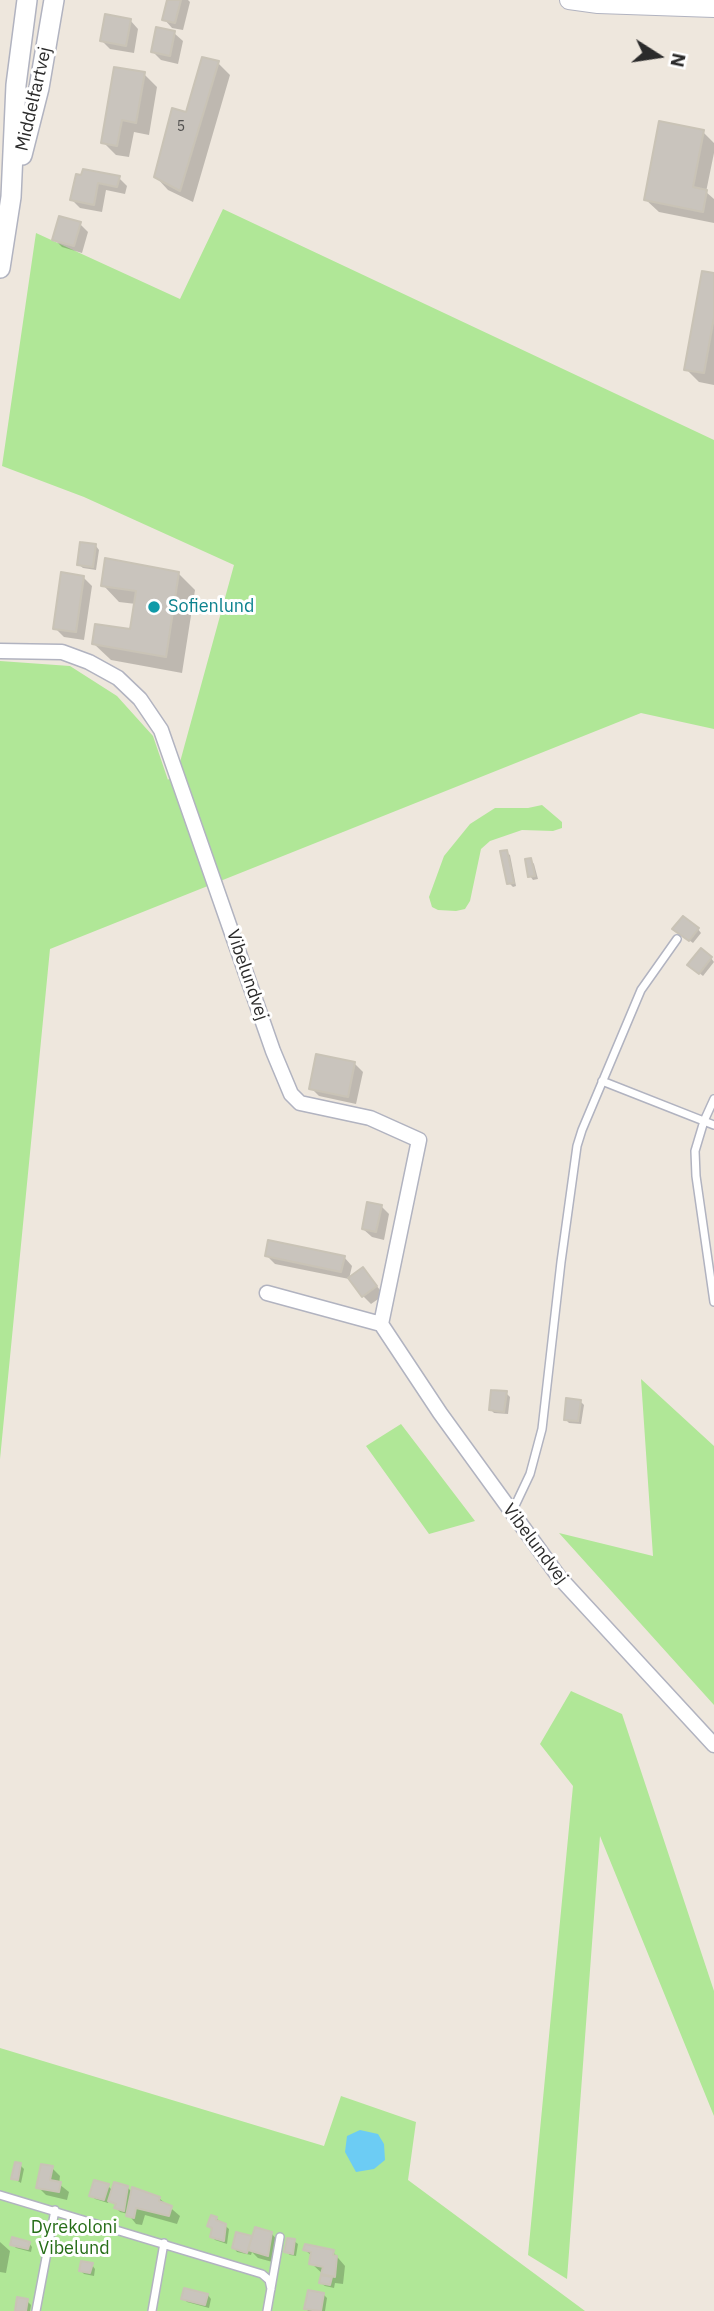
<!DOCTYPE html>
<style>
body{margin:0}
#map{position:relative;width:714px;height:2311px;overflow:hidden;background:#eee7dd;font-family:"IBM Plex Sans",sans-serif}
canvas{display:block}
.north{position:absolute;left:623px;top:21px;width:70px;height:70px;-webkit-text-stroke:5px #fff;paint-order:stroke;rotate:102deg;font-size:19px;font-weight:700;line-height:28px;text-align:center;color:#2b2b2b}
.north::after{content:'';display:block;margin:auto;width:24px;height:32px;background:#2b2b2b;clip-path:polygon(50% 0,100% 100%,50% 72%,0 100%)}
</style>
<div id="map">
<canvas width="714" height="2311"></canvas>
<div class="north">N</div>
</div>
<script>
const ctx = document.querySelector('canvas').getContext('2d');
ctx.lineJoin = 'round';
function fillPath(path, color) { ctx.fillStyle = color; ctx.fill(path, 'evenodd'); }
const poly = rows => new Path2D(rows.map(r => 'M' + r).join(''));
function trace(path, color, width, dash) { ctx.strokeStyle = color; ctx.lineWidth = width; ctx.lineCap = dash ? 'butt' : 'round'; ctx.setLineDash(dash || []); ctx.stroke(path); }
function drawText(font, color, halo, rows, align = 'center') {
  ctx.font = font + ' "IBM Plex Sans",sans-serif'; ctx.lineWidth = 6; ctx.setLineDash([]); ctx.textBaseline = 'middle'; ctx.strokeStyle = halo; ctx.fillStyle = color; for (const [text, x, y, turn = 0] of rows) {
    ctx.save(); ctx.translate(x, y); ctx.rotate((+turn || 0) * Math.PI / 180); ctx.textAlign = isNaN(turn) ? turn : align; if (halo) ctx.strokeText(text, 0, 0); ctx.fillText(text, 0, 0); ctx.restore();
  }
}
const green = poly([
 [223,209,714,440,714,729,641,713,50,949,0,1459,0,661,70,666,117,696,153,736,168,780,180,762,234,565,84,497,2,466,36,233,180,299],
 [542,805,562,822,562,828,553,831,522,830,490,841,481,849,470,901,465,909,456,911,438,910,432,907,429,897,444,856,470,824,495,808,528,808],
 [641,1379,714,1446,714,1705,559,1533,653,1556],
 [401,1424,475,1521,429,1534,366,1446],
 [571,1691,622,1714,714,1991,714,2116,600,1836,567,2279,528,2255,573,1786,540,1744],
 [0,2048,324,2146,341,2096,416,2122,408,2180,585,2311,0,2311]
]);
const water = poly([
 [360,2130,378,2134,384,2144,385,2160,374,2169,356,2172,345,2152,347,2136]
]);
const shadow = poly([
 [169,0,188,0,190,2,183,30,172,28,164,19],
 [130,20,138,29,134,53,110,49,102,41],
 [174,33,183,41,178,64,161,60,153,52],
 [218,63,230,75,193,202,168,190,156,177],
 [144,74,157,87,149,135,134,132,129,157,116,155,103,142],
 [703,132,714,143,714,153,706,192,714,199,714,223,659,212,646,200],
 [77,176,119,178,127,186,125,194,106,190,102,212,80,208,72,200],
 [80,224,88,232,82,253,62,247,54,239],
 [714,275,714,385,699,382,686,369],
 [96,546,99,550,96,570,83,568,79,565],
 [178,573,195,590,182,673,111,660,94,644,132,631,136,604,119,602,103,585],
 [83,577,92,586,84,640,64,637,55,628],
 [506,852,510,855,516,886,513,887,509,883],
 [531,860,534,864,538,879,533,880,530,876],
 [698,929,701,933,693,943,678,932],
 [711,958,714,962,703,976,693,968],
 [317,1057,355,1064,363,1072,356,1104,319,1096,311,1088],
 [381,1206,389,1214,384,1240,372,1237,363,1229],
 [267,1256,344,1257,352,1266,349,1279,275,1264],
 [363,1269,384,1295,371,1304,363,1296],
 [506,1393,510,1397,508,1414,494,1413,490,1409],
 [580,1401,584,1405,581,1424,569,1423,565,1419],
 [20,2165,24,2169,21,2183,13,2178],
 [52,2168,60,2176,59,2184,69,2192,67,2200,46,2195,38,2187],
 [108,2186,113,2191,127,2187,133,2193,159,2198,180,2216,177,2224,145,2215,142,2225,136,2224,128,2214,120,2212,116,2208,117,2206,109,2199,108,2203,95,2199,91,2195],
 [216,2218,229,2229,227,2244,215,2240,212,2236,213,2230,209,2226],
 [271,2233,279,2242,276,2263,258,2258,252,2252,251,2255,237,2252,234,2248,251,2238,253,2240],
 [294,2241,298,2244,296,2256,290,2255,286,2252],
 [0,2242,10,2251,6,2273,0,2272],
 [29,2243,32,2247,31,2252,16,2248,12,2244],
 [305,2250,333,2252,345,2266,343,2284,335,2283,334,2288,325,2286,321,2283,327,2278,311,2263,312,2256],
 [92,2265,95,2269,94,2276,84,2274,80,2270],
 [323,2294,327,2298,325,2311,308,2311,306,2308],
 [208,2295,211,2299,209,2308,187,2302,183,2298],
 [27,2301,31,2305,30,2311,17,2311]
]);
const building = poly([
 [167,0,181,0,175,23,162,20,167,0],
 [105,14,131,19,126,46,100,41,105,14],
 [156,27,175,31,170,56,151,52,156,27],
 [202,57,219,61,180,191,154,177,172,108,186,112,202,57],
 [114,67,145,72,136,123,122,120,117,146,101,143,114,67],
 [659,121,704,130,693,187,707,190,703,212,644,200,659,121],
 [83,169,120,176,117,187,98,183,94,205,70,200,76,174,81,175,83,169],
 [59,216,81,222,74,246,52,240,59,216],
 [702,271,714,273,714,317,704,373,684,370,702,271],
 [80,542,96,544,93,567,77,565,80,542],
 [105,558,179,572,166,657,92,644,95,624,130,629,136,591,101,586,105,558],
 [61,572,84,576,76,632,53,629,61,572],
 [507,850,514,883,507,884,500,851,507,850],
 [531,858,535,876,528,877,525,859,531,858],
 [683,916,699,928,689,941,672,929,683,916],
 [701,948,712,957,699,974,687,965,701,948],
 [316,1054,355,1062,348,1097,309,1089,316,1054],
 [367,1202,382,1205,376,1232,362,1229,367,1202],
 [268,1240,345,1256,341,1272,265,1256,268,1240],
 [363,1267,377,1286,362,1297,348,1278,363,1267],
 [491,1390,507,1391,504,1412,489,1410,491,1390],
 [566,1398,581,1400,578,1421,564,1420,566,1398],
 [15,2162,21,2163,18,2180,11,2179,15,2162],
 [41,2164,53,2166,50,2180,61,2182,59,2192,36,2188,41,2164],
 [94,2180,109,2184,104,2200,89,2196,94,2180],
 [114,2182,128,2186,124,2211,114,2208,116,2204,108,2201,114,2182],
 [132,2187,160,2197,159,2201,172,2206,169,2216,136,2208,134,2218,126,2216,132,2187],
 [211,2215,217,2217,216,2220,226,2224,224,2241,210,2237,212,2228,207,2226,211,2215],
 [255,2227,272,2232,268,2256,248,2250,255,2227],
 [236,2232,252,2236,247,2253,232,2248,236,2232],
 [12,2237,30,2242,28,2249,10,2245,12,2237],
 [287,2238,295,2239,293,2254,284,2252,287,2238],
 [305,2244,334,2250,333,2255,337,2256,335,2277,321,2274,323,2267,309,2264,311,2252,303,2250,305,2244],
 [81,2261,93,2263,90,2273,79,2271,81,2261],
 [321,2275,332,2277,330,2285,319,2283,321,2275],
 [184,2288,208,2294,205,2305,181,2299,184,2288],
 [308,2290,324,2293,321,2311,304,2309,308,2290],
 [17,2297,28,2299,26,2311,15,2311,17,2297]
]);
const service = poly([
 [602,1081,714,1125],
 [714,1099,704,1121,695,1151,696,1176,714,1302],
 [512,1512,530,1474,542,1429,561,1262,577,1146,582,1130,641,990,677,939],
 [0,2195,262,2274,269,2280,271,2289],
 [36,2311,55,2210],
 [152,2311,164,2243],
 [267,2311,280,2237]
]);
const minor = poly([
 [0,651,62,652,89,662,118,678,140,699,161,730,273,1051,291,1094,300,1103,370,1118,419,1140,381,1324],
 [267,1293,381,1324,440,1413,559,1577,714,1745]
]);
const tertiary = poly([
 [569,0,598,4,714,8]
]);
const secondary = poly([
 [22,155,39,88,54,0],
 [0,268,11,197,16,85,27,0]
]);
const markers = [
 [154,607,7,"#0f9aa8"]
];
const numberNames = [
 ["5",181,127]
];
const streetNames = [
 ["Middelfartvej",34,99,-77],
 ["Vibelundvej",247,975,71],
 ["Vibelundvej",535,1544,53]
];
const cultureNames = [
 ["Sofienlund",168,607]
];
const parkNames = [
 ["Dyrekoloni",74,2228],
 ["Vibelund",74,2249]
];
fillPath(green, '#b0e797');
fillPath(water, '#6cccf4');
fillPath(shadow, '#0003');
fillPath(building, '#c9c4bd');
trace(building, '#c9c3b6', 2);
trace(service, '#b1b3c0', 10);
trace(minor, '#b1b3c0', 17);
trace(tertiary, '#b1b3c0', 20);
trace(secondary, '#b1b3c0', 22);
trace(service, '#fff', 7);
trace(minor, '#fff', 14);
trace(tertiary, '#fff', 18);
trace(secondary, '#fff', 19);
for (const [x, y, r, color] of markers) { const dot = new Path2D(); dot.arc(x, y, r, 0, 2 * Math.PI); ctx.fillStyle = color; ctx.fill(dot); trace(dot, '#fff', 2.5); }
drawText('14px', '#525150', null, numberNames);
drawText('18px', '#2b2b2b', '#fff', streetNames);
drawText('18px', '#0d838f', '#fff', cultureNames, 'left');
drawText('18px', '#266d17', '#fff', parkNames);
</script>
